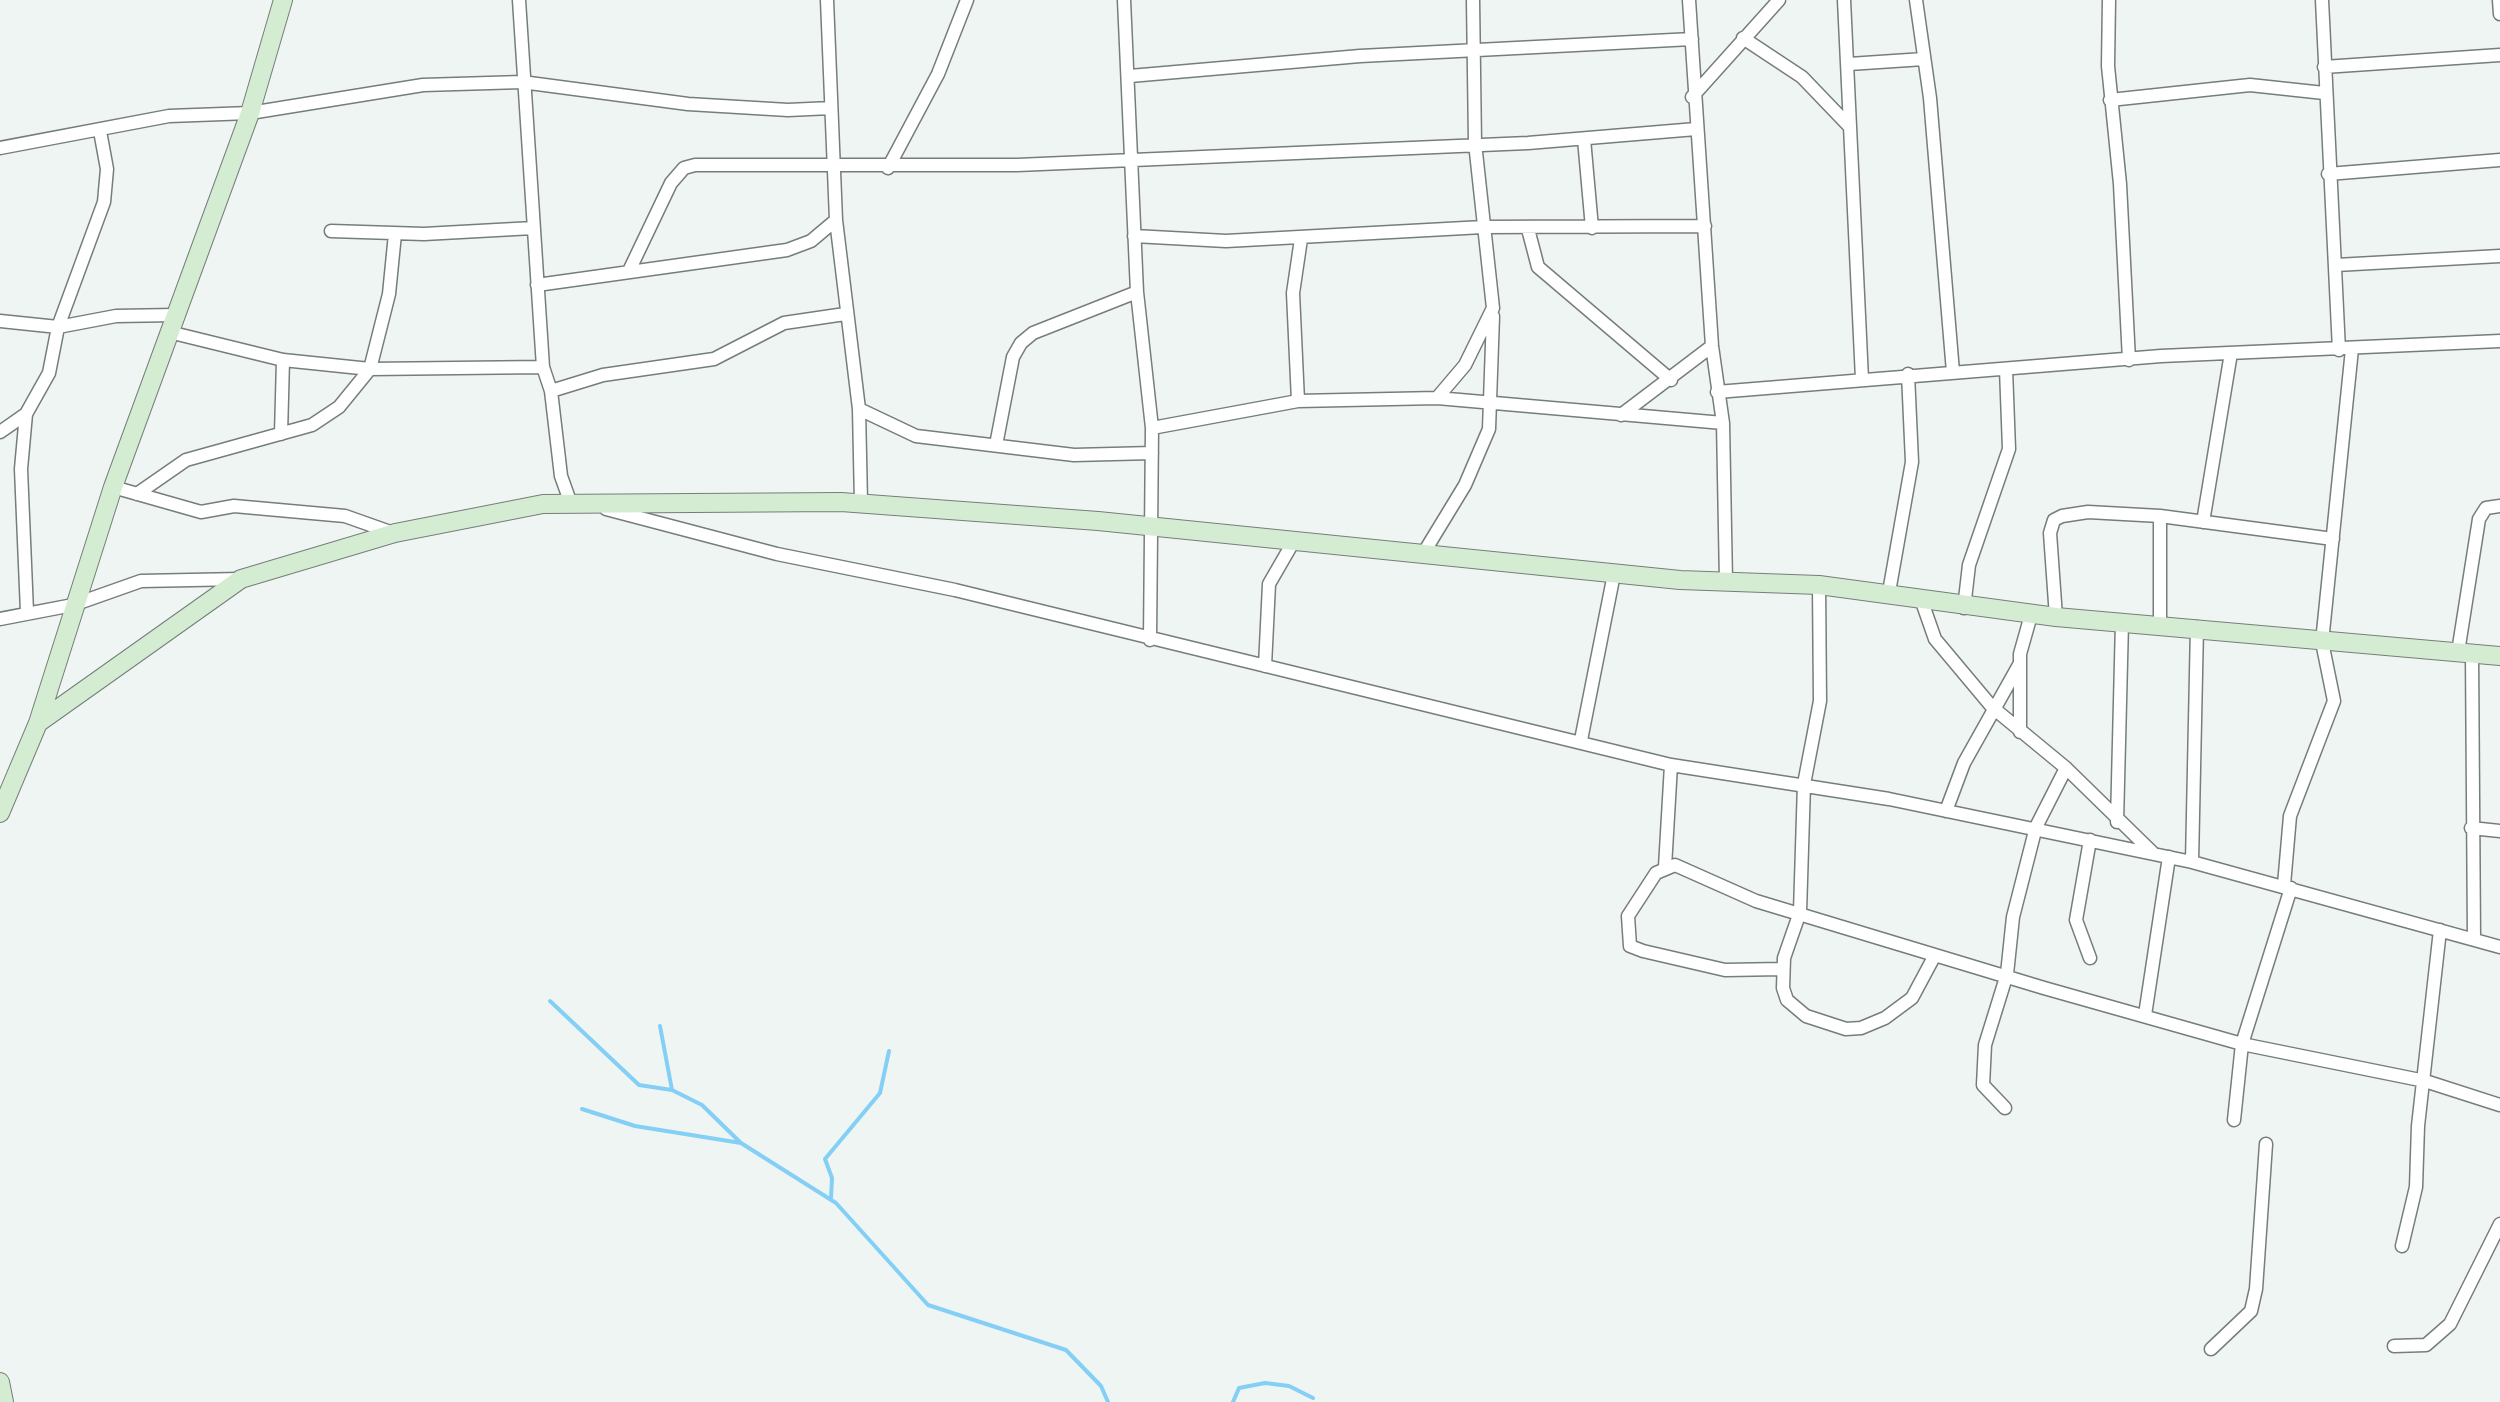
<!DOCTYPE html>
<style>
body{margin:0}
canvas{display:block;background:#eff5f3}
</style>
<canvas width="2500" height="1402"></canvas>
<script>
const ctx = document.querySelector('canvas').getContext('2d');
ctx.lineJoin = 'round';
const poly = rows => new Path2D(rows.map(r => 'M' + r).join(''));
function trace(path, color, width, dash) { ctx.strokeStyle = color; ctx.lineWidth = width; ctx.lineCap = dash ? 'butt' : 'round'; ctx.setLineDash(dash || []); ctx.stroke(path); }
const stream = poly([
 [550,1001,639,1085,672,1090,702,1105,741,1143],
 [660,1026,672,1090],
 [582,1109,635,1126,741,1143,836,1203,928,1305,1066,1350,1101,1386,1108,1402],
 [831,1198,832,1178,825,1159,880,1093,889,1051],
 [1233,1402,1239,1388,1265,1383,1289,1386,1313,1398]
]);
const street = poly([
 [519,0,543,367,551,391,561,476,571,504],
 [827,0,836,220,859,409,861,503],
 [1124,0,1137,292,1152,428,1150,640],
 [1689,0,1712,346,1723,423,1726,582],
 [1844,0,1862,379],
 [1916,0,1930,98,1953,372],
 [2109,0,2108,66,2120,184,2129,360],
 [2322,0,2339,350],
 [2499,0,2500,14],
 [1743,38,1802,77,1850,127],
 [1849,64,1924,59],
 [2324,67,2500,55],
 [1130,76,1360,56,1692,39],
 [1692,97,1779,0],
 [2110,100,2250,85,2324,93],
 [1584,139,1592,228],
 [0,148,169,116,250,113,423,85,522,82,688,104,788,110,831,108],
 [888,168,938,74,967,0],
 [2328,174,2500,160],
 [1528,229,1538,267,1671,380],
 [331,231,424,234,533,228],
 [1134,236,1226,241,1483,227,1705,226],
 [2336,265,2500,256],
 [629,271,671,183,684,168,695,165,1017,165,1528,143,1696,129],
 [537,285,787,250,811,241,836,220],
 [0,321,58,327,116,316,175,315],
 [169,332,283,360,370,369,543,367],
 [551,391,603,375,714,359,784,323,845,314],
 [1717,392,2161,356,2500,341],
 [1437,398,1723,423],
 [1298,401,1293,293,1301,239],
 [859,409,916,436,1074,455,1152,453],
 [1621,415,1712,346],
 [1152,428,1298,401,1437,398,1465,365,1493,308,1475,143,1473,0],
 [0,432,26,414],
 [281,434,283,360],
 [996,445,1013,357,1021,343,1033,333,1137,292],
 [113,487,201,512,234,506,345,516,393,533],
 [137,494,186,460,312,425,339,407,370,369,389,294,395,234],
 [606,509,777,554,955,590,1671,765,1889,799,2192,862,2500,947],
 [2160,516,2160,625],
 [2203,522,2231,353],
 [1423,554,1465,485,1489,429,1493,316],
 [1819,585,1820,701,1804,784,1800,912,1784,958,1783,988,1787,1000,1806,1016,1846,1029,1861,1028,1885,1018,1912,998,1935,955],
 [1889,592,1912,462,1908,374],
 [1921,599,1935,639,1992,707,2066,768,2153,853],
 [1964,608,1969,565,2009,449,2006,369],
 [27,612,21,469,26,414,49,373,58,327,104,202,107,169,100,131],
 [2056,617,2050,533,2054,520,2062,516,2088,512,2160,516,2333,539],
 [0,619,73,605,141,581,241,579],
 [2458,652,2479,519,2486,508,2500,506],
 [2472,654,2474,939],
 [1265,666,1269,584,1295,539],
 [2020,732,2020,654,2031,615],
 [1581,740,1614,574],
 [1946,811,1964,763,2019,665],
 [2117,822,2122,622],
 [2471,828,2500,831],
 [2090,840,2076,920,2090,958],
 [2192,862,2197,627],
 [1665,867,1671,765],
 [2284,885,2290,816,2334,701,2322,642,2352,349],
 [1782,969,1725,970,1643,951,1630,946,1628,916,1656,873,1675,865,1756,901,2044,988,2242,1044,2425,1081,2500,1105],
 [2145,1015,2169,857],
 [2005,1108,1983,1085,1985,1045,2007,974,2013,917,2036,827,2066,768],
 [2234,1120,2242,1044,2291,888],
 [2402,1246,2416,1187,2418,1126,2440,930],
 [2394,1346,2426,1345,2450,1324,2500,1224],
 [2211,1349,2251,1311,2256,1289,2266,1144]
]);
const secondary = poly([
 [38,723,241,579,395,533,543,504,841,502,1098,521,1680,580,1819,585,2056,617,2500,656],
 [0,813,38,723,113,487,250,113,283,0],
 [0,1382,4,1402]
]);
trace(stream, '#84cff5', 4);
trace(street, '#777d7b', 15);
trace(secondary, '#777d7b', 20);
trace(street, '#fff', 12);
trace(secondary, '#d4ecd2', 18);
</script>
